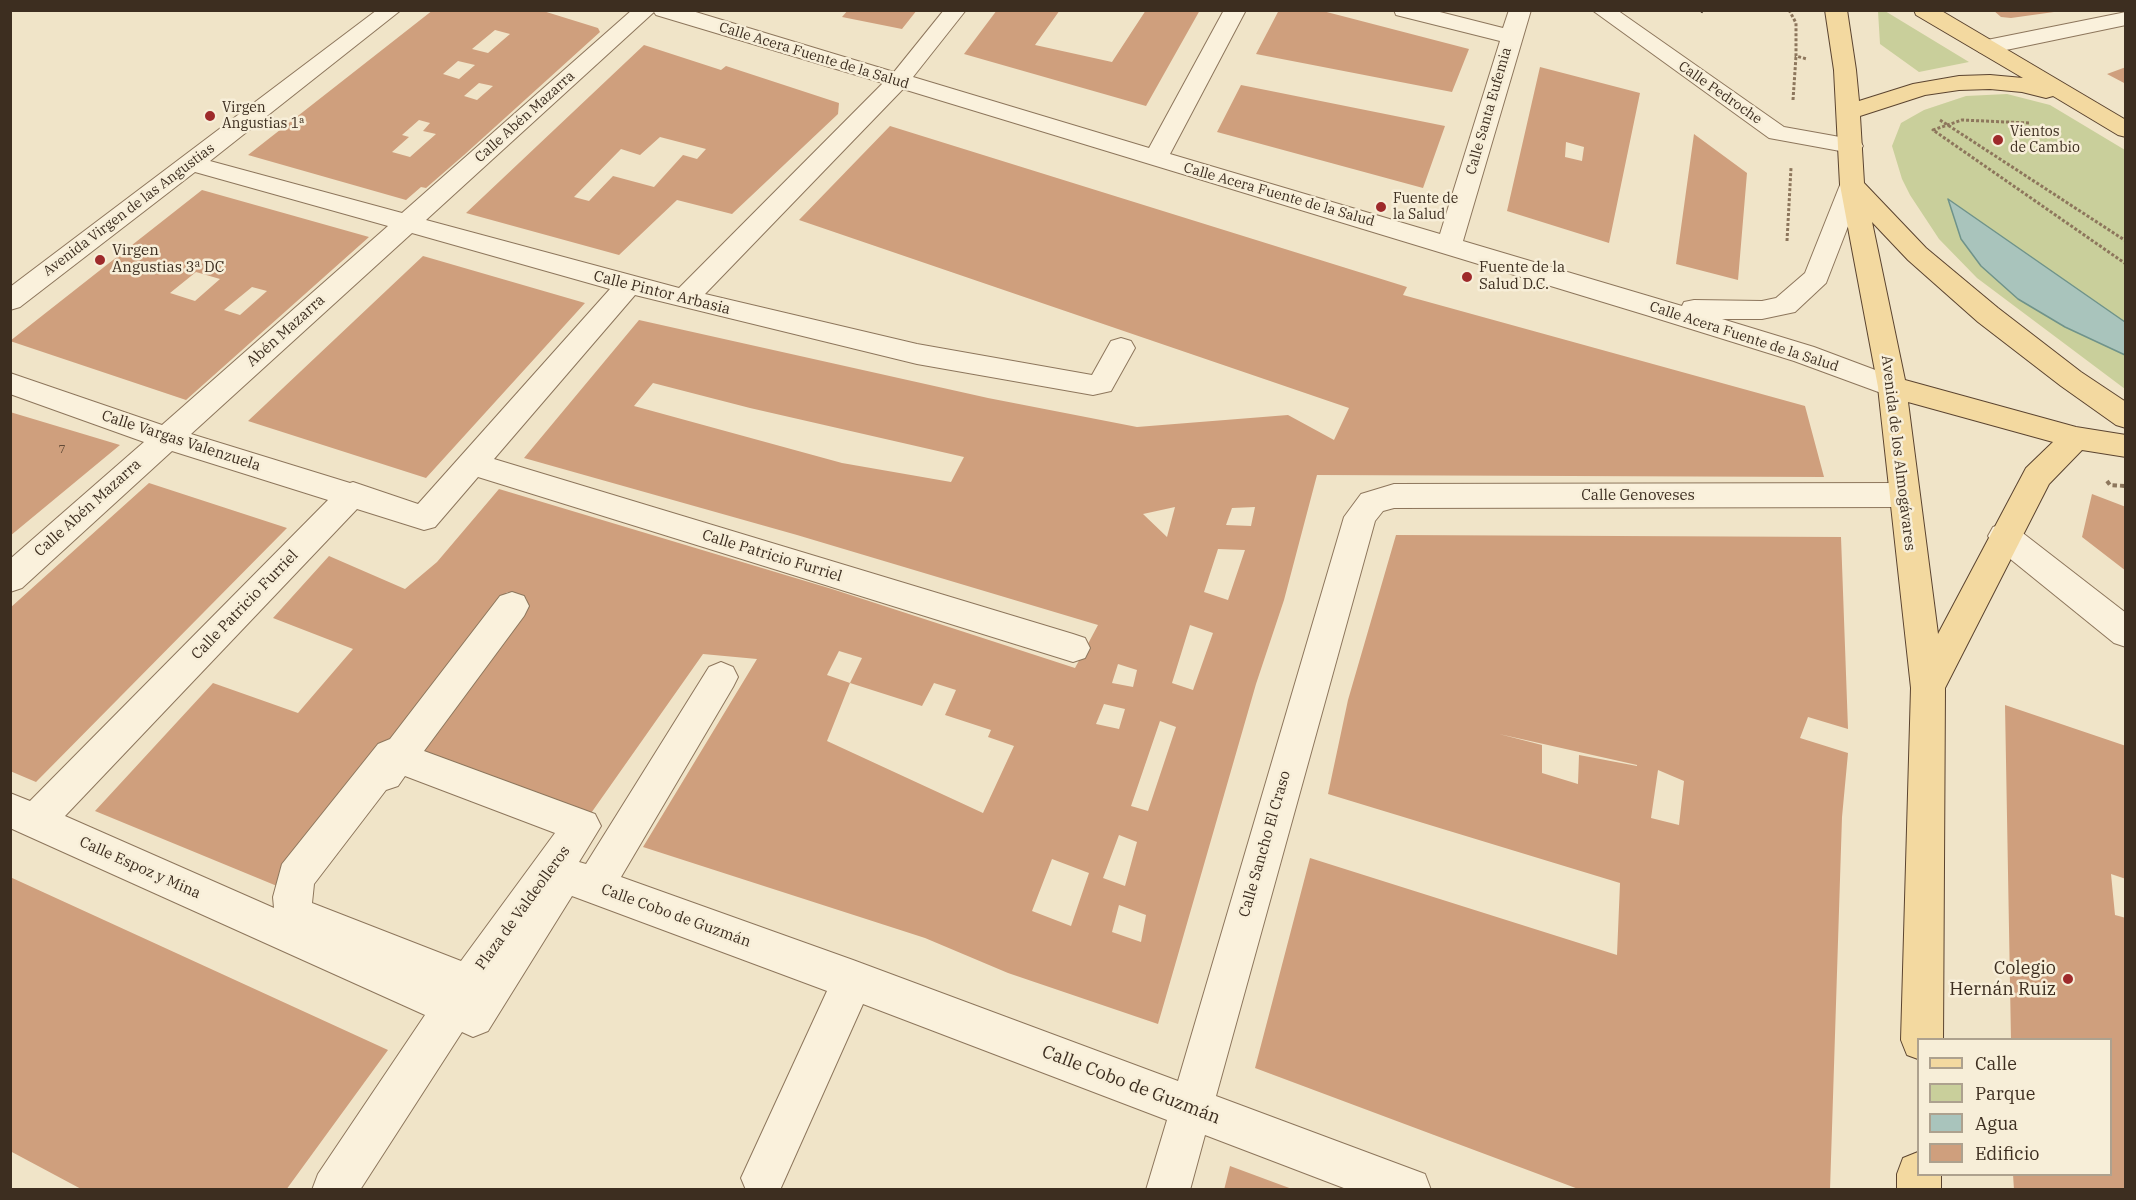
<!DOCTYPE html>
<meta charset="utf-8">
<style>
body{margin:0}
#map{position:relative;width:2136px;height:1200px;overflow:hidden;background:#f0e4c8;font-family:"IBM Plex Serif",serif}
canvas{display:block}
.frame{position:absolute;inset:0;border:12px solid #3d2e20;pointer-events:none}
.legend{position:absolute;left:1917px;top:1038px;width:195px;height:138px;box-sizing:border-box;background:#f7eed8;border:2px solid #ada18e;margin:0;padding:8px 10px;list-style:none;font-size:18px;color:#3d2e20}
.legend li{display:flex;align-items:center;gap:12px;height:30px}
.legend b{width:30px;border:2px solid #ada18e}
</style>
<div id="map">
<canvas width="2136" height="1200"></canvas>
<div class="frame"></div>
<ul class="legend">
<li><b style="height:8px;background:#f3d9a0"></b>Calle</li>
<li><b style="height:16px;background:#c9cf9b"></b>Parque</li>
<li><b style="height:16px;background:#a9c4bc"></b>Agua</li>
<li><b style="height:16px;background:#cf9f7d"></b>Edificio</li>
</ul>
</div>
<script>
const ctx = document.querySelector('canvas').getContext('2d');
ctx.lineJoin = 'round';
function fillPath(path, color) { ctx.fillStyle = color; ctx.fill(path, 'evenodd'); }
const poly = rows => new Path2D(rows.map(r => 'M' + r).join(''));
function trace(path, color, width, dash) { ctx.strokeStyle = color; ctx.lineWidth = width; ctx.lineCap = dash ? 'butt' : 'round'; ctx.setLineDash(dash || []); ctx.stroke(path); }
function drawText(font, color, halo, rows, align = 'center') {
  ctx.font = font + ' "IBM Plex Serif",serif'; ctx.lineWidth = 5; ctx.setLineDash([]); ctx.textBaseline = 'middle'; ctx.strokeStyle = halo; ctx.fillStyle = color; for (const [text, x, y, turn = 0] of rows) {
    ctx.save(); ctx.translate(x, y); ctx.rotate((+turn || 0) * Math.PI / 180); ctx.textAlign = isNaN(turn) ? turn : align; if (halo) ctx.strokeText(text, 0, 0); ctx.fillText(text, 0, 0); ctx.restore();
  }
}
const green = poly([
 [1878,11,1885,11,1969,62,1919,72,1880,44],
 [2007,94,2050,105,2125,150,2125,389,1977,278,1939,239,1910,195,1902,179,1892,146,1901,123,1924,110,1966,96]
]);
const water = poly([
 [1948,199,2125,322,2125,355,2065,327,2018,299,1981,266,1961,239,1948,199]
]);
const building = poly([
 [433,10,540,10,598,28,600,32,464,155,426,188,421,187,406,200,248,155],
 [495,30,510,34,488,53,472,49],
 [458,61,475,65,459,79,443,74],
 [479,83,493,86,477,100,464,96],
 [419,120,430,123,423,131,436,134,410,157,392,152,409,137,402,135],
 [848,10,917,10,902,29,842,17],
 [997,10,1060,10,1035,45,1112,62,1146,10,1200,10,1146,106,964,54],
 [1279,10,1319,10,1469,49,1452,92,1256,54],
 [1993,10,2054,10,2054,12,2011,18,2001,17],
 [644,45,721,70,726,66,839,103,838,114,732,214,677,200,619,255,466,213],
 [660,137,706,149,697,159,683,155,654,187,613,176,589,201,574,197,621,149,640,155],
 [1540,67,1640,93,1609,243,1507,211],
 [1566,142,1584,147,1582,161,1565,157],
 [2126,67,2126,84,2107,74],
 [1241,85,1445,126,1423,188,1217,132],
 [890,126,1407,287,1403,295,1805,406,1824,477,1317,475,1284,600,1256,684,1158,1024,1008,973,925,938,643,847,757,659,703,654,582,826,409,762,527,599,507,592,277,886,95,811,213,683,298,713,353,649,273,618,329,556,405,589,437,562,499,489,832,589,1075,668,1098,625,797,535,524,458,639,320,988,398,1137,427,1288,415,1334,440,1349,408,799,220],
 [653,383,750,408,964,457,951,482,842,463,634,406],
 [1175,507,1167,537,1143,514],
 [1255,507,1251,526,1226,525,1232,508],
 [1218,549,1245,550,1228,600,1204,592],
 [1190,625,1213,633,1193,690,1172,683],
 [839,651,862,658,850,683,827,675],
 [1118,664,1137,670,1133,687,1112,683],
 [850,683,922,706,934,683,956,690,945,715,991,730,988,737,1014,746,983,813,827,741],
 [1104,704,1125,709,1119,729,1096,724],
 [1160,721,1176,727,1148,811,1131,806],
 [1119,835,1137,842,1125,886,1103,878],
 [1052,859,1089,873,1071,926,1032,911],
 [1119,905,1146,915,1141,942,1112,932],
 [1694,134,1747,173,1738,280,1676,264],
 [202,190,369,237,186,400,10,341],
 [196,272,220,279,195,301,170,293],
 [252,287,267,291,240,315,224,310],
 [423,256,585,303,426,478,248,421],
 [10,412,120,445,10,536],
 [149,483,287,528,36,782,10,771,10,608],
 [2092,494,2126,507,2126,571,2082,537],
 [1396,535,1841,537,1848,729,1808,717,1800,738,1848,753,1842,817,1830,1190,1581,1190,1255,1068,1310,858,1617,955,1620,883,1328,794,1348,700],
 [1499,734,1637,765,1637,766,1579,755,1578,784,1542,773,1542,745],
 [1658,770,1684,781,1679,825,1651,818],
 [2005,705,2126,746,2126,879,2111,874,2115,915,2126,918,2126,1190,2014,1190,2013,1174,2110,1174,2110,1040,2011,1040],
 [10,877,388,1050,286,1190,83,1190,10,1151],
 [1230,1166,1292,1189,1292,1190,1224,1190]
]);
const pathFar1 = poly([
 [1789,10,1796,23,1796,56,1807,59],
 [1793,100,1796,56],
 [1940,120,2126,241],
 [2029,123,1962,120,1933,130,2126,264],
 [1787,241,1791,168]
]);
const path = poly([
 [2107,481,2110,485,2126,486]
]);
const minor = poly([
 [377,10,401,10,210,161,402,213,632,10,689,10,894,72,944,10,966,10,913,77,1149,148,1224,10,1246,10,1170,154,1440,234,1500,41,1396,15,1394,10,1432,10,1503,28,1509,10,1531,10,1463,241,1682,306,1684,302,1694,300,1762,301,1776,298,1805,273,1840,185,1843,180,1852,177,1861,180,1864,185,1826,283,1795,312,1762,319,1722,319,1814,347,1902,380,1906,387,1902,394,1892,397,1794,361,1646,315,903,89,705,294,917,344,1092,375,1111,341,1121,338,1131,341,1135,348,1111,391,1093,395,917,364,635,295,494,459,1073,634,1085,638,1090,648,1085,658,1073,662,478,477,435,527,424,530,357,509,65,816,274,908,273,897,282,864,378,744,390,739,500,596,512,592,524,596,529,606,524,616,424,751,595,814,601,826,579,862,586,864,709,667,721,662,733,667,738,677,733,687,621,877,853,960,1178,1081,1344,517,1361,494,1394,484,1904,483,1915,487,1919,495,1915,503,1904,507,1394,508,1383,511,1375,521,1216,1096,1425,1174,1431,1190,1349,1190,1205,1135,1190,1190,1146,1190,1167,1120,863,1004,780,1190,746,1190,741,1178,827,991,572,896,488,1031,473,1037,462,1032,360,1190,312,1190,318,1174,425,1015,10,828,10,793,30,801,328,500,172,451,22,588,10,592,10,559,144,442,10,394,10,373,162,425,388,226,195,172,20,307,10,310,10,287,377,10],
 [654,12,656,15,883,83,679,288,426,220,654,12],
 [412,233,610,289,418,504,353,482,350,483,191,434,412,233],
 [405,776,555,833,461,961,312,903,314,884,386,790,398,786,405,776],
 [1592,10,1617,10,1784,127,1851,139,1860,141,1863,146,1860,151,1851,153,1769,138,1592,10],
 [2126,12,2126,25,1987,54,1979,52,1976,47,1979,42,1987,40,2126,12],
 [2004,523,2015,527,2126,613,2126,647,2114,643,1993,545,1988,536,1993,527,2004,523]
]);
const major = poly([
 [1825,10,1847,10,1856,70,1859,101,1913,84,1959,76,1990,75,2023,78,1916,15,1914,10,1940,10,2126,120,2126,137,2118,135,2053,96,2046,98,2022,92,1990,89,1959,90,1925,95,1860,116,1864,183,1926,248,1998,308,2081,372,2126,402,2126,428,2116,425,2061,386,1978,322,1908,260,1872,222,1905,380,2076,427,2126,435,2126,457,2082,450,2049,484,1945,688,1943,1040,1918,1040,1918,1059,1907,1055,1901,1040,1911,688,1878,387,1840,185,1834,70,1825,10],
 [1908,402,2053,442,2026,468,1938,634,1908,402],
 [1918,1152,1918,1174,1941,1174,1941,1190,1897,1190,1897,1174,1903,1158,1918,1152]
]);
const rail = poly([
 [1700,10,1703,12]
]);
const markers = [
 [210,116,6,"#9e2a2b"],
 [1998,140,6,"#9e2a2b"],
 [1381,207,6,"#9e2a2b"],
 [100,260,6,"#9e2a2b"],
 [1467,277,6,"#9e2a2b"],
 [2068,979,6,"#9e2a2b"]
];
const numberNames = [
 ["7",62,450]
];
const farStreetnames = [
 ["Calle Acera Fuente de la Salud",814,56,17],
 ["Calle Pedroche",1720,93,35],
 ["Calle Santa Eufemia",1489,111,-74],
 ["Calle Abén Mazarra",525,117,-42],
 ["Calle Acera Fuente de la Salud",1279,195,16],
 ["Avenida Virgen de las Angustias",129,210,-37],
 ["Calle Acera Fuente de la Salud",1744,337,18]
];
const farPoinames = [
 ["Virgen",222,108],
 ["Angustias 1ª",222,124],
 ["Vientos",2010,132],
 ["de Cambio",2010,148],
 ["Fuente de",1393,199],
 ["la Salud",1393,215]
];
const poiNames = [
 ["Virgen",112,251],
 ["Angustias 3ª DC",112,268],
 ["Fuente de la",1479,268],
 ["Salud D.C.",1479,285]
];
const streetNames = [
 ["Calle Pintor Arbasia",662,293,14],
 ["Abén Mazarra",286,331,-42],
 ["Calle Vargas Valenzuela",181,441,18],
 ["Avenida de los Almogávares",1898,453,83],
 ["Calle Genoveses",1638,496],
 ["Calle Abén Mazarra",88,508,-42],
 ["Calle Patricio Furriel",772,556,17],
 ["Calle Patricio Furriel",245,605,-46],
 ["Calle Sancho El Craso",1265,844,-74],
 ["Calle Espoz y Mina",140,868,24],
 ["Plaza de Valdeolleros",523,908,-54],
 ["Calle Cobo de Guzmán",676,916,20]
];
const nearPoinames = [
 ["Colegio",2056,969],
 ["Hernán Ruiz",2056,990]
];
const nearStreetnames = [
 ["Calle Cobo de Guzmán",1131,1085,21]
];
fillPath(green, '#c9cf9b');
fillPath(water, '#a9c4bc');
trace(water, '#6f938a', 1.5);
fillPath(building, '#cf9f7d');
trace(minor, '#8d765c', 2);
trace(major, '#5b4430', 2);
trace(pathFar1, '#8d765c', 3, [3, 2]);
trace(path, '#8d765c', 4, [4.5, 3]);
fillPath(minor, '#faf1dc');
fillPath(major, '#f3d9a0');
trace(rail, '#3d2e20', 3, [8, 8]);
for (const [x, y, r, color] of markers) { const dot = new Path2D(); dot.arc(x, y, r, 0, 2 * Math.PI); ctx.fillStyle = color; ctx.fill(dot); trace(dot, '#f7eed8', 2); }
drawText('12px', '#624a37', null, numberNames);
drawText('14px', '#3d2e20', '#f7eed8', farStreetnames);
drawText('14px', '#3d2e20', '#f7eed8', farPoinames, 'left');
drawText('15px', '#3d2e20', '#f7eed8', poiNames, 'left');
drawText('15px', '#3d2e20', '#f7eed8', streetNames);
drawText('18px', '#3d2e20', '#f7eed8', nearPoinames, 'right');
drawText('18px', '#3d2e20', '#f7eed8', nearStreetnames);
</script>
